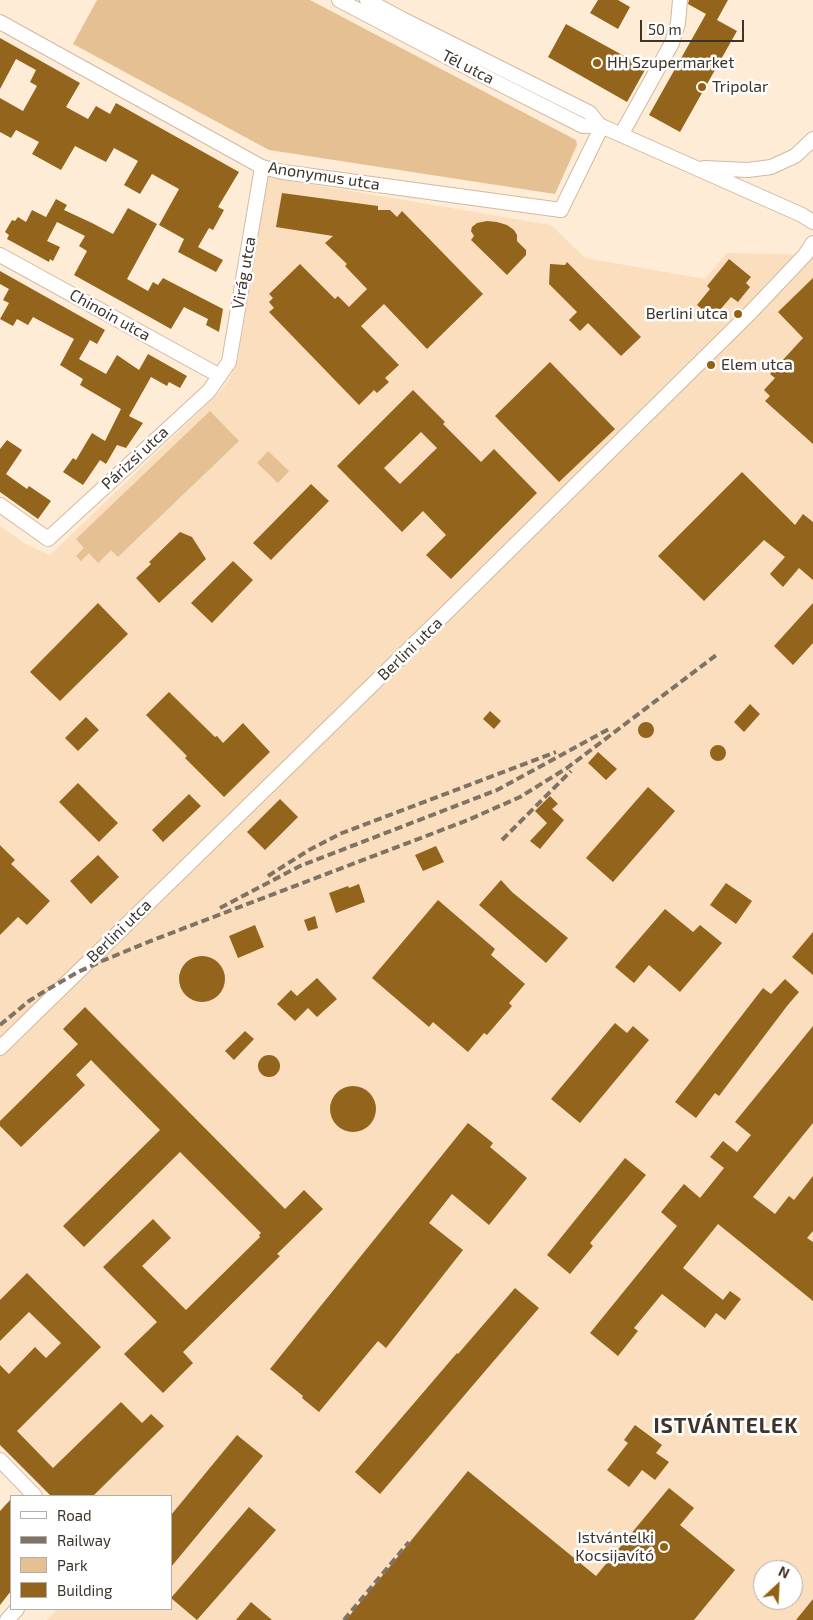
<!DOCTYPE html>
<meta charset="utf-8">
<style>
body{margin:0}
#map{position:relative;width:813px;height:1620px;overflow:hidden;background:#ffecd6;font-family:"Exo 2",sans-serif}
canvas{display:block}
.legend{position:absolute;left:10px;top:1495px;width:162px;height:115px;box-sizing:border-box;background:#fff;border:1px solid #b1aeaa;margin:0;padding:6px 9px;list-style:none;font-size:15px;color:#3d342a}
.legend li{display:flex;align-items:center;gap:10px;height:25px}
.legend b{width:25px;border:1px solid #b1aeaa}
.north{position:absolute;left:753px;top:1560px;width:50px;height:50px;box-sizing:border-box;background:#fff;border:1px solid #b1aeaa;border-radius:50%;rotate:25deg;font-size:14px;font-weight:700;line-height:20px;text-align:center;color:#3d342a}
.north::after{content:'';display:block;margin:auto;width:18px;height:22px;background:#936111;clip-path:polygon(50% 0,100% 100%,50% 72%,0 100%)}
.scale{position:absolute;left:640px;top:20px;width:104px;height:22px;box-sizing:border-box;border:2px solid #3d342a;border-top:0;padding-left:6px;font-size:15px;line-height:18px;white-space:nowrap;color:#3d342a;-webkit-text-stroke:4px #fff;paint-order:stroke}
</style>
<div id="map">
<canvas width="813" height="1620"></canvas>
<ul class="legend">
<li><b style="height:6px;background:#fff"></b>Road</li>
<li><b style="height:6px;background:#807365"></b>Railway</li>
<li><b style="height:14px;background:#e5c092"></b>Park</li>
<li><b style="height:14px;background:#93641b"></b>Building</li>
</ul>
<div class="north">N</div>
<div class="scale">50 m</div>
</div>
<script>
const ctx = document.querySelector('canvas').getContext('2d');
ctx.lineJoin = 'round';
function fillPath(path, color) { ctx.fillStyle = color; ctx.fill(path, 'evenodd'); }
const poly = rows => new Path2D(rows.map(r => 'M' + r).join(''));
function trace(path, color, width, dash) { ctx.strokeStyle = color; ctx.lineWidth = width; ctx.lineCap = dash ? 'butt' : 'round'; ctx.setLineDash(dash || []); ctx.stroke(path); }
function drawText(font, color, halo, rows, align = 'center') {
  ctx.font = font + ' "Exo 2",sans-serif'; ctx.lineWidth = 5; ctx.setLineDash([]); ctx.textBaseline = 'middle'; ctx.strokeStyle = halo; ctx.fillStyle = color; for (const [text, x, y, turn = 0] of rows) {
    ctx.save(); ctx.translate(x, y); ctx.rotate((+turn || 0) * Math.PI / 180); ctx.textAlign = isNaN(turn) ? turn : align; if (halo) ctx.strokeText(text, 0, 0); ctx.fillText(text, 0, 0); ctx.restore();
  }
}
const built = poly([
 [268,177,551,225,585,258,705,279,727,253,813,255,813,1620,47,1620,57,1609,171,1609,171,1496,62,1496,0,1433,0,526,26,544,50,555,216,396,229,380,238,360],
 [763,1570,793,1570,793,1600,763,1600]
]);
const green = poly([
 [97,0,310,0,576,140,577,145,555,194,269,150,73,44],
 [210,411,239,441,118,557,111,550,98,563,89,553,81,561,76,556,84,548,76,539],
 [268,451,289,471,278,483,257,463]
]);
const building = poly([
 [598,0,618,0,630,7,618,29,590,13],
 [689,0,728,0,717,20,737,31,680,132,649,115,706,14,688,4],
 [566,24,646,68,627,102,548,57],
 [0,38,80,83,66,107,88,119,96,106,110,114,116,103,239,172,218,207,224,210,213,230,209,228,198,247,223,260,216,272,178,252,184,239,159,225,179,189,152,174,140,194,124,185,138,161,114,148,106,162,75,146,61,170,32,154,39,142,16,130,11,138,0,132,0,98,23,111,37,86,30,82,36,70,16,59,0,89],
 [282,193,378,206,378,210,390,210,397,217,402,211,483,294,427,349,384,304,361,326,399,365,385,378,389,382,377,393,374,390,359,405,269,312,274,308,269,302,273,298,269,294,300,264,335,299,338,296,349,307,367,289,345,266,347,264,325,243,333,236,276,227],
 [56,199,67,205,64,210,92,223,113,234,128,208,157,224,127,279,148,291,153,282,158,285,163,278,223,309,219,332,206,325,208,319,184,307,171,329,74,275,87,251,79,246,85,236,57,222,47,241,60,247,53,261,50,259,49,262,7,239,9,235,5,232,12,220,15,221,18,217,26,222,32,210,46,217],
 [487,221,497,222,507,225,514,230,517,235,517,241,526,250,526,255,507,275,471,240,474,236,471,231,472,227,477,223],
 [729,259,751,277,746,283,750,287,738,302,731,297,713,318,697,305,710,289,707,286],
 [567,262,641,337,621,356,588,323,580,331,569,320,577,312,549,284,550,264,565,265],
 [0,271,105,330,97,344,90,340,79,359,106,374,117,355,139,370,148,354,187,376,180,388,169,382,167,386,151,377,129,416,143,423,126,448,117,445,106,464,100,460,83,485,63,472,73,458,76,460,92,433,105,441,121,409,80,385,83,379,60,365,74,339,33,317,28,325,17,319,13,326,0,319,9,303,3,300,9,289,0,284],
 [813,278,813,444,765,401,770,396,764,390,775,378,770,374,803,338,778,312],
 [550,362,615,429,559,482,495,416],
 [413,390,445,422,443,424,481,462,494,449,537,493,451,579,426,555,446,535,423,511,402,532,337,466],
 [421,432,437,448,400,484,384,468],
 [7,440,22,450,6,474,27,489,29,486,51,501,38,519,0,492,0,449],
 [742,472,795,525,803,514,813,522,813,580,799,568,783,587,770,574,785,557,764,540,704,601,658,556],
 [311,484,329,501,271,560,253,543],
 [180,532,192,537,206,559,159,603,136,578,151,564,149,562],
 [233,561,253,580,212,623,191,603],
 [98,603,128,634,60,701,30,672],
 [813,603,813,643,793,665,774,646],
 [169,692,215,737,217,736,223,743,243,723,270,752,224,797,185,758,187,756,146,715],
 [750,704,760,714,744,732,734,722],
 [490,711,501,721,494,729,483,719],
 [86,717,99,730,78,751,65,738],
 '638 730a8 8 0 1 1 16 0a8 8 0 1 1-16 0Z',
 '710 753a8 8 0 1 1 16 0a8 8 0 1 1-16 0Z',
 [598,752,617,769,606,780,588,763],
 [78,783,118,823,99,842,59,802],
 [648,787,675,811,613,882,586,858],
 [189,794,201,806,163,842,152,830],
 [550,796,558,804,552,809,564,820,540,849,530,841,547,823,535,811],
 [280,799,298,817,265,850,247,832],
 [0,845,15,860,11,864,50,901,27,925,18,917,0,935],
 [436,846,444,862,423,871,415,855],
 [98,855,119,877,91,904,70,881],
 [501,880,512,892,568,938,546,963,479,905],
 [726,883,752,901,736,924,710,905],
 [359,884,365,902,336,913,329,893,348,886,349,888],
 [438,900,495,949,491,955,525,984,509,1003,512,1006,487,1035,484,1033,468,1052,433,1022,429,1027,372,978],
 [665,909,693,932,700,925,722,943,680,992,649,965,634,983,615,967],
 [315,916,318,928,308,931,304,920],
 [255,925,264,947,238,958,229,936],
 [813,932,813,975,792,957],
 '179 979a23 23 0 1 1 46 0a23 23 0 1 1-46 0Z',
 [317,978,337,999,317,1017,308,1008,295,1021,277,1004,291,990,297,996],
 [785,979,799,992,787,1006,719,1096,715,1093,696,1118,675,1102,763,988,771,994],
 [85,1007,285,1209,304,1190,323,1209,277,1254,280,1256,183,1352,193,1363,163,1393,124,1354,157,1322,103,1267,153,1219,171,1238,142,1266,186,1310,260,1237,259,1235,261,1233,180,1152,84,1247,63,1226,160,1130,91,1060,76,1075,85,1085,21,1147,0,1126,0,1121,78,1044,63,1029],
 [615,1023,627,1033,633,1026,649,1040,580,1123,551,1099],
 [813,1026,813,1123,753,1197,775,1214,789,1196,794,1200,813,1176,813,1231,807,1238,813,1242,813,1301,718,1224,683,1268,723,1300,730,1291,741,1299,725,1320,716,1313,705,1328,662,1294,634,1328,638,1331,618,1356,590,1333,677,1226,661,1212,684,1184,700,1198,724,1168,710,1157,723,1141,737,1152,751,1135,735,1122],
 [245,1031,254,1039,234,1060,225,1051],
 '258 1066a11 11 0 1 1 22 0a11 11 0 1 1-22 0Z',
 '330 1109a23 23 0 1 1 46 0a23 23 0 1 1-46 0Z',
 [468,1123,493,1143,490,1147,527,1178,489,1225,452,1194,429,1223,463,1250,386,1348,378,1341,319,1412,302,1398,303,1396,270,1369],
 [625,1158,646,1175,590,1243,593,1246,570,1274,547,1255],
 [27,1273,101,1347,17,1431,53,1468,121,1402,142,1423,151,1414,164,1426,93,1496,51,1496,0,1445,0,1365,9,1374,35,1347,46,1358,61,1343,29,1312,0,1341,0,1300],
 [515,1288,539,1308,380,1494,355,1472,457,1353,458,1354],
 [635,1425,662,1445,656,1453,669,1462,655,1480,642,1470,629,1487,607,1470,628,1443,624,1440],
 [237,1435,263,1456,171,1567,171,1515],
 [468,1471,596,1576,669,1488,694,1508,680,1525,735,1570,694,1620,346,1620],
 [11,1499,11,1591,0,1605,0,1511],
 [249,1507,276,1530,197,1620,171,1598],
 [813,1599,813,1620,796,1620],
 [251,1602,272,1620,236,1620]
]);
const minor = poly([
 [339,0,470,69,583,126,599,125,802,215,813,222],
 [367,0,402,19,590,113,599,125],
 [0,22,262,167,283,172,561,210,602,126],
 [621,135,672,43,678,23,680,0],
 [704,168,748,170,771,167,795,156,813,139],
 [0,255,220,376],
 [0,505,48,539,209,391,229,362,262,167],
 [0,1048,450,609,751,312,805,255,813,243],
 [0,1460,35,1496],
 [7,1620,17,1609]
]);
const rail = poly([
 [502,840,571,771],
 [268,876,309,850,342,833,556,752],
 [220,908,300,866,497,790,609,729],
 [0,1025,29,1001,45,991,78,972,102,961,153,940,468,820,520,797,567,768,719,653],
 [344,1620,409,1542]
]);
const markers = [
 [597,63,5,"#936111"],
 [702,87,5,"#936111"],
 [738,314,5,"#936111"],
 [711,365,5,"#936111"],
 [664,1547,5,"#936111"]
];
const poiNames = [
 ["HH Szupermarket",607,63],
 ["Tripolar",712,87],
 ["Berlini utca",728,314,"right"],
 ["Elem utca",721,365],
 ["Istvántelki",654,1538,"right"],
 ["Kocsijavító",654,1556,"right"]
];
const streetNames = [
 ["Tél utca",468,67,27],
 ["Anonymus utca",324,176,9],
 ["Virág utca",244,273,-80],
 ["Chinoin utca",110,315,29],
 ["Párizsi utca",135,458,-43],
 ["Berlini utca",410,649,-44],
 ["Berlini utca",119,931,-44]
];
const districtNames = [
 ["ISTVÁNTELEK",726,1426]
];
fillPath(built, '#fadebd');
fillPath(green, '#e5c092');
fillPath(building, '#93641b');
trace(minor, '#d0baa0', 16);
trace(minor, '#fff', 14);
trace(rail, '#807365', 4, [8, 4]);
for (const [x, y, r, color] of markers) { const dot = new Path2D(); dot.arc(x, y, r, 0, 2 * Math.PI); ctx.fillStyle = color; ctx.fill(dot); trace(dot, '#fff', 2); }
drawText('16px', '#3d342a', '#fff', poiNames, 'left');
drawText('16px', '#3d342a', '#fff', streetNames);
ctx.letterSpacing = '1px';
drawText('bold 21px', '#3d342a', '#fff', districtNames);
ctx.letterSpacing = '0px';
</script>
